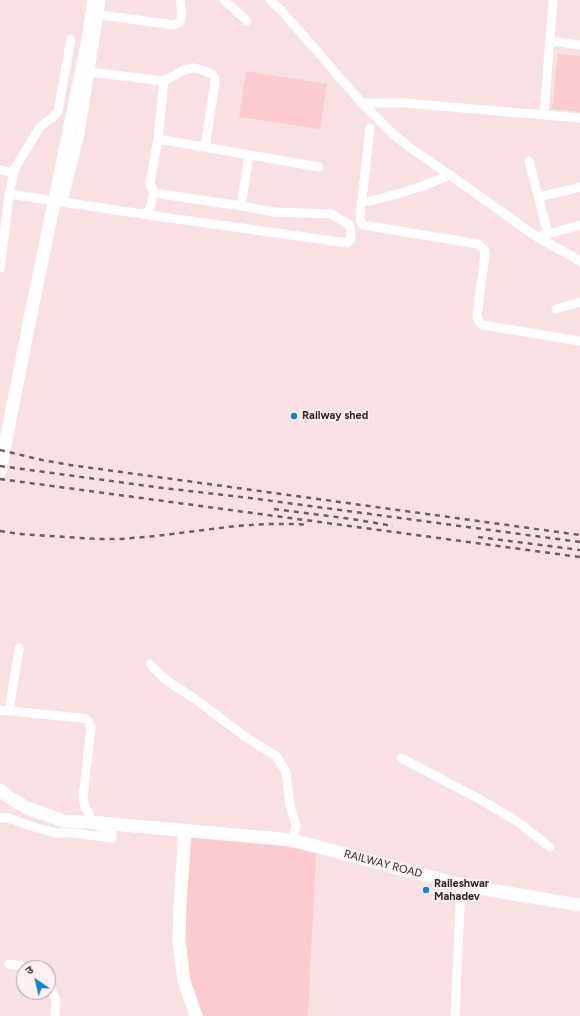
<!DOCTYPE html>
<meta charset="utf-8">
<style>
body{margin:0}
#map{position:relative;width:580px;height:1016px;overflow:hidden;background:#f9e0e2;font-family:Figtree,"Noto Sans Devanagari",sans-serif}
canvas{display:block}
.north{position:absolute;left:16px;top:960px;width:40px;height:40px;box-sizing:border-box;background:#fff0f1;border:1px solid #ada0a1;border-radius:50%;rotate:326deg;font-size:11px;font-weight:700;line-height:16px;text-align:center;color:#322929}
.north::after{content:'';display:block;margin:auto;width:14px;height:18px;background:#1683cd;clip-path:polygon(50% 0,100% 100%,50% 72%,0 100%)}
</style>
<div id="map">
<canvas width="580" height="1016"></canvas>
<div class="north">उ</div>
</div>
<script>
const ctx = document.querySelector('canvas').getContext('2d');
ctx.lineJoin = 'round';
function fillPath(path, color) { ctx.fillStyle = color; ctx.fill(path, 'evenodd'); }
const poly = rows => new Path2D(rows.map(r => 'M' + r).join(''));
function trace(path, color, width, dash) { ctx.strokeStyle = color; ctx.lineWidth = width; ctx.lineCap = dash ? 'butt' : 'round'; ctx.setLineDash(dash || []); ctx.stroke(path); }
function drawText(font, color, halo, rows, align = 'center') {
  ctx.font = font + ' Figtree,sans-serif'; ctx.lineWidth = 4; ctx.setLineDash([]); ctx.textBaseline = 'middle'; ctx.strokeStyle = halo; ctx.fillStyle = color; for (const [text, x, y, turn = 0] of rows) {
    ctx.save(); ctx.translate(x, y); ctx.rotate((+turn || 0) * Math.PI / 180); ctx.textAlign = isNaN(turn) ? turn : align; if (halo) ctx.strokeText(text, 0, 0); ctx.fillText(text, 0, 0); ctx.restore();
  }
}
const green = poly([
 [558,54,580,56,580,112,552,109],
 [246,71,327,84,320,129,239,117],
 [190,835,264,843,294,848,316,854,308,1016,198,1016,192,1000,184,932]
]);
const street = poly([
 [224,0,247,21],
 [270,0,281,10,362,103,393,134,409,147,450,175,534,235,580,261],
 [102,15,173,25,178,23,181,20,182,13,180,0],
 [550,41,580,45],
 [90,72,164,81,158,139,319,167],
 [164,81,184,70,193,68,202,70,212,74,214,77,215,82,205,147],
 [362,103,404,103,580,118],
 [544,115,553,0],
 [370,128,360,216,360,220,363,225,478,244,484,250,485,254,477,316,479,322,483,325,580,341],
 [529,161,548,234],
 [0,170,14,173],
 [154,193,241,206,249,155],
 [9,194,142,214,145,213,149,211,154,193,150,183,158,139],
 [539,197,580,187],
 [63,202,80,134,101,0],
 [362,203,394,195,423,186,450,175],
 [142,214,347,243,351,239,350,225,331,214,274,212,241,206],
 [543,235,548,234,580,225],
 [0,245,3,245,9,194,15,168,40,127,55,115,58,111,71,39],
 [0,268,3,245],
 [556,309,580,302],
 [150,664,166,680,195,699,247,738,276,756,286,772,290,806,296,825,293,840],
 [0,710,80,718,85,719,88,721,91,727,83,797,85,808,89,813,89,822,112,833,112,838,74,833,56,833,27,825,9,818,0,818],
 [9,711,19,648],
 [401,758,481,800,518,822,550,847],
 [9,964,21,966,24,968],
 [48,985,56,999,55,1016],
 [455,1016,461,885]
]);
const secondary = poly([
 [0,471,30,318,88,40,94,0],
 [0,790,7,796,27,808,64,821,82,822,89,822,293,840,461,885,580,905],
 [185,831,180,903,179,940,184,981,196,1016]
]);
const rail = poly([
 [0,450,42,460,70,465,580,535],
 [0,466,163,488,250,498,580,542],
 [0,479,580,557],
 [274,509,352,519,393,526],
 [0,531,19,534,97,539,121,539,156,536,236,526,267,524,299,524,306,525],
 [478,537,580,550]
]);
const markers = [
 [294,416,4,"#1683cd"],
 [426,890,4,"#1683cd"]
];
const poiNames = [
 ["Railway shed",302,416],
 ["Raileshwar",434,884],
 ["Mahadev",434,897]
];
const streetNames = [
 ["RAILWAY ROAD",383,864,15]
];
fillPath(green, '#fccbd0');
trace(street, '#fff', 9);
trace(secondary, '#fff', 13);
trace(rail, '#6c5e5f', 2.5, [5, 5]);
for (const [x, y, r, color] of markers) { const dot = new Path2D(); dot.arc(x, y, r, 0, 2 * Math.PI); ctx.fillStyle = color; ctx.fill(dot); trace(dot, '#fff0f1', 1.5); }
drawText('bold 11px', '#322929', '#fff0f1', poiNames, 'left');
drawText('11px', '#322929', '#fff0f1', streetNames);
</script>
